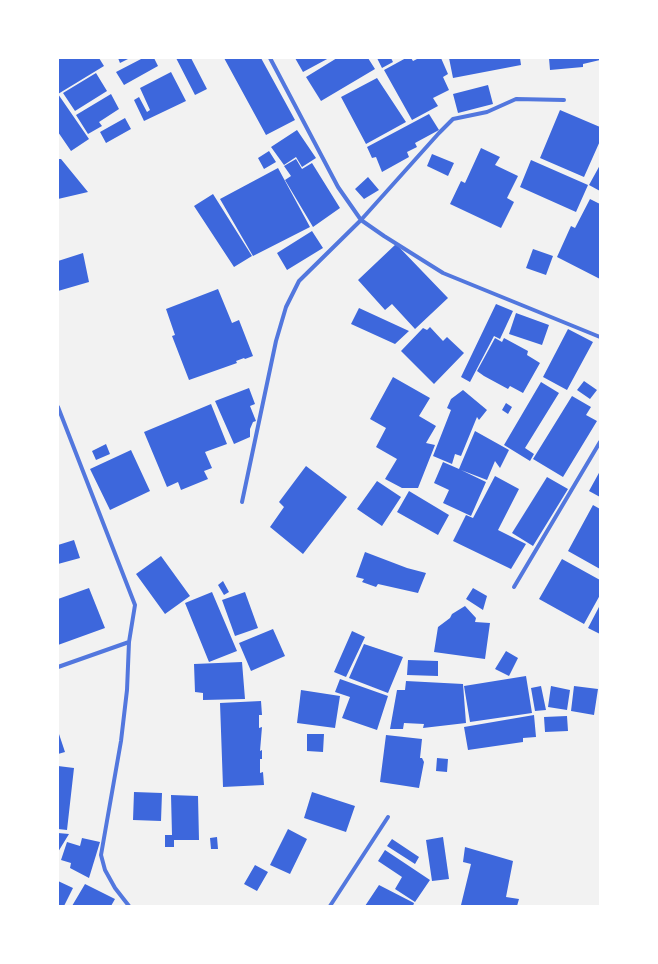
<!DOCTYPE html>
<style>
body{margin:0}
#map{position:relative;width:658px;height:964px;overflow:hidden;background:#f2f2f2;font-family:"DejaVu Sans",sans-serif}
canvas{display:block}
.frame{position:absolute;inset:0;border:59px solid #fff;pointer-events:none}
</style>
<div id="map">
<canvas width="658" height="964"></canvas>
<div class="frame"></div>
</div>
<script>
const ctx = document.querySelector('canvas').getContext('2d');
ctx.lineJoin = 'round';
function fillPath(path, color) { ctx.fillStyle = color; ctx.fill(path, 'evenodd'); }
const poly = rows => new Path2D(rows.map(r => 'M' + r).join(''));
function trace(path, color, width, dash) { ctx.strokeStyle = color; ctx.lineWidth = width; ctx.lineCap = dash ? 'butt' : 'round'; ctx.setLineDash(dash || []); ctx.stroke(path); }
const building = poly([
 [58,58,99,58,104,66,58,94,89,139,71,151,58,132],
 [118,58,130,58,120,63],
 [143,58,154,58,158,66,124,85,116,72],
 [176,58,191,58,207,89,195,95],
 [224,58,261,58,295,120,266,135],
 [295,58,329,58,303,72],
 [337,58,368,58,375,69,321,101,306,77],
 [377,58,391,58,393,62,382,68],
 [406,58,411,58,413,61,419,58,441,58,448,74,443,77,449,90,433,98,438,106,412,120,384,70],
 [449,58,520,58,521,65,453,78],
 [549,58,600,58,600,60,583,64,583,67,550,70],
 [171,72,186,101,144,121,134,100,139,97,147,112,150,110,140,88],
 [96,73,107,91,75,111,63,93],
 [377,78,406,122,366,144,341,97],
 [488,85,493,104,458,113,453,94],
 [111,94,119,109,99,122,102,126,88,134,76,115],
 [560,110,600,127,600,141,584,177,540,158],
 [429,114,439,130,415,143,417,147,407,152,409,157,382,172,376,157,372,158,367,147],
 [125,118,131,129,106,143,100,132],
 [297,130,316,158,302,167,296,157,284,165,271,147],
 [481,148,500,157,495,165,518,176,507,198,514,202,501,228,450,204,461,181,465,183],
 [269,151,276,162,264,169,258,158],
 [432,154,454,163,448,176,427,166],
 [58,159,61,159,88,192,58,199],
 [296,159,302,169,312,163,340,208,313,227,285,180,291,176,284,166],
 [531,160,588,185,576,212,520,187],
 [600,165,600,191,589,185],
 [278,168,310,227,253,256,220,199],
 [368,177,379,190,364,199,355,189],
 [213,194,252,256,234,267,194,206],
 [590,199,600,204,600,279,557,257,571,226,575,228],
 [312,231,323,248,287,270,277,253],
 [396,244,448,298,415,329,392,304,385,310,358,280],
 [533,249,553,256,546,275,526,268],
 [83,253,89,282,58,291,58,261],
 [218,289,232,323,239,320,253,356,245,359,244,358,236,361,237,363,189,380,172,336,175,335,166,309],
 [496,304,513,311,500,339,494,336,470,382,461,377],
 [359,308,409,331,395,344,351,324],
 [516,313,549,325,542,345,509,334],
 [430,327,443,341,447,337,464,353,434,384,401,351,423,328,427,330],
 [568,329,593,342,567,390,543,377],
 [495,338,502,342,504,338,528,351,527,355,540,363,523,393,510,386,508,389,484,376,477,371],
 [393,377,430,398,419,416,436,426,426,443,435,445,418,488,402,488,385,479,397,459,376,447,386,428,370,419],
 [584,381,597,390,590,399,577,390],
 [541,382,559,393,525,448,534,454,530,461,504,445],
 [249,388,255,404,250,406,256,421,253,422,250,429,250,437,234,444,215,401],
 [463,390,487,410,479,420,477,417,461,456,455,454,452,464,433,456,451,410,447,408,451,399],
 [572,396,591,407,586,415,597,421,563,477,533,459],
 [506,403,512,407,508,414,502,410],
 [211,404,227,444,205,452,212,468,204,471,208,479,181,490,178,482,167,487,144,432],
 [475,431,509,450,500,468,495,461,487,480,461,470,486,482,471,516,443,503,449,490,434,483,443,462,459,469],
 [106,444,110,454,96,460,92,451],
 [131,450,150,491,110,510,90,469],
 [306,466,347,497,303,554,270,527,284,507,279,502],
 [600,471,600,497,589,491],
 [495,476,519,489,498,530,526,544,511,569,453,541,466,515,473,518],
 [547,477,568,489,533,546,512,533],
 [377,481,401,497,382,526,357,509],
 [409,491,449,515,438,535,397,512],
 [593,505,600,509,600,569,568,551],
 [74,540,80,558,58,564,58,545],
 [365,552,407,568,426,573,418,593,378,584,376,587,362,582,364,579,356,577],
 [161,556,190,596,165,614,136,574],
 [562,559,600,580,600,595,584,624,539,599],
 [223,581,229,592,224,595,218,585],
 [89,588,105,628,58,645,58,599],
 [473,588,487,596,483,610,466,599],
 [212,592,237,651,209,662,185,603],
 [245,592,258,628,235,636,222,600],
 [600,605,600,634,588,628],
 [465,606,476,618,475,622,490,623,485,659,434,652,438,627,450,618,452,614],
 [273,629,285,656,251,671,239,643],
 [352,631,365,637,346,677,334,672],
 [364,644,403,657,388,693,349,678],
 [506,651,518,658,509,676,495,669],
 [408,660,438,661,438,676,407,675],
 [242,662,245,699,203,700,203,693,195,692,194,664],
 [526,676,532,713,470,722,464,686],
 [340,679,388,696,377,730,342,718,350,697,335,692],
 [406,681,463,684,466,723,423,728,424,724,404,723,403,729,390,729,397,690,405,690],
 [541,686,546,710,535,711,531,688],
 [551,686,570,690,567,710,548,707],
 [574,686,598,689,594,715,571,711],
 [301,690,340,696,335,728,297,723],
 [261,701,262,715,259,715,259,728,262,727,260,751,262,750,262,759,260,759,260,773,263,772,264,785,223,787,220,703],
 [534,715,536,737,523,738,523,742,468,750,464,727],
 [567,716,568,731,545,732,544,717],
 [58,731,65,752,58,754],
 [307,734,324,734,323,752,307,751],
 [386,735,422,739,420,758,422,758,424,762,419,788,380,782],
 [437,758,448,759,447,772,436,771],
 [58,766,74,768,67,830,58,829],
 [134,792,162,793,161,821,133,820],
 [312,792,355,806,346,832,304,818],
 [171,795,198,796,199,840,174,840,174,847,165,847,165,835,172,835],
 [288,829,307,839,290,874,270,865],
 [58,833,69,834,58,852],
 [217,837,218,849,211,849,210,838],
 [443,837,449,879,432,881,426,840],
 [82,838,100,842,89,878,70,868,71,863,61,860,67,842,80,846],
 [392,839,419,857,415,864,387,846],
 [465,847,513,861,506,897,519,899,517,906,466,906,461,905,471,864,463,862],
 [385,850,430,880,415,902,395,889,402,877,378,861],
 [255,865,268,872,257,891,244,884],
 [58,881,73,888,64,906,58,906],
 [85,884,115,899,111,906,72,906],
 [379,885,414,903,413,906,365,906]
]);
const minor = poly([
 [270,58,338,187,361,220,384,236,443,273,600,337],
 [58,407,135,605,129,642],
 [242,502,276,341,286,307,299,281,361,220,439,133,453,119,487,112,516,99,564,100],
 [514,587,600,442],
 [58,667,129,642,127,690,121,741,101,855,105,870,115,888,129,906],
 [330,906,388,817]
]);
fillPath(building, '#3d67dc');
trace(minor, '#5277de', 4);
</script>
